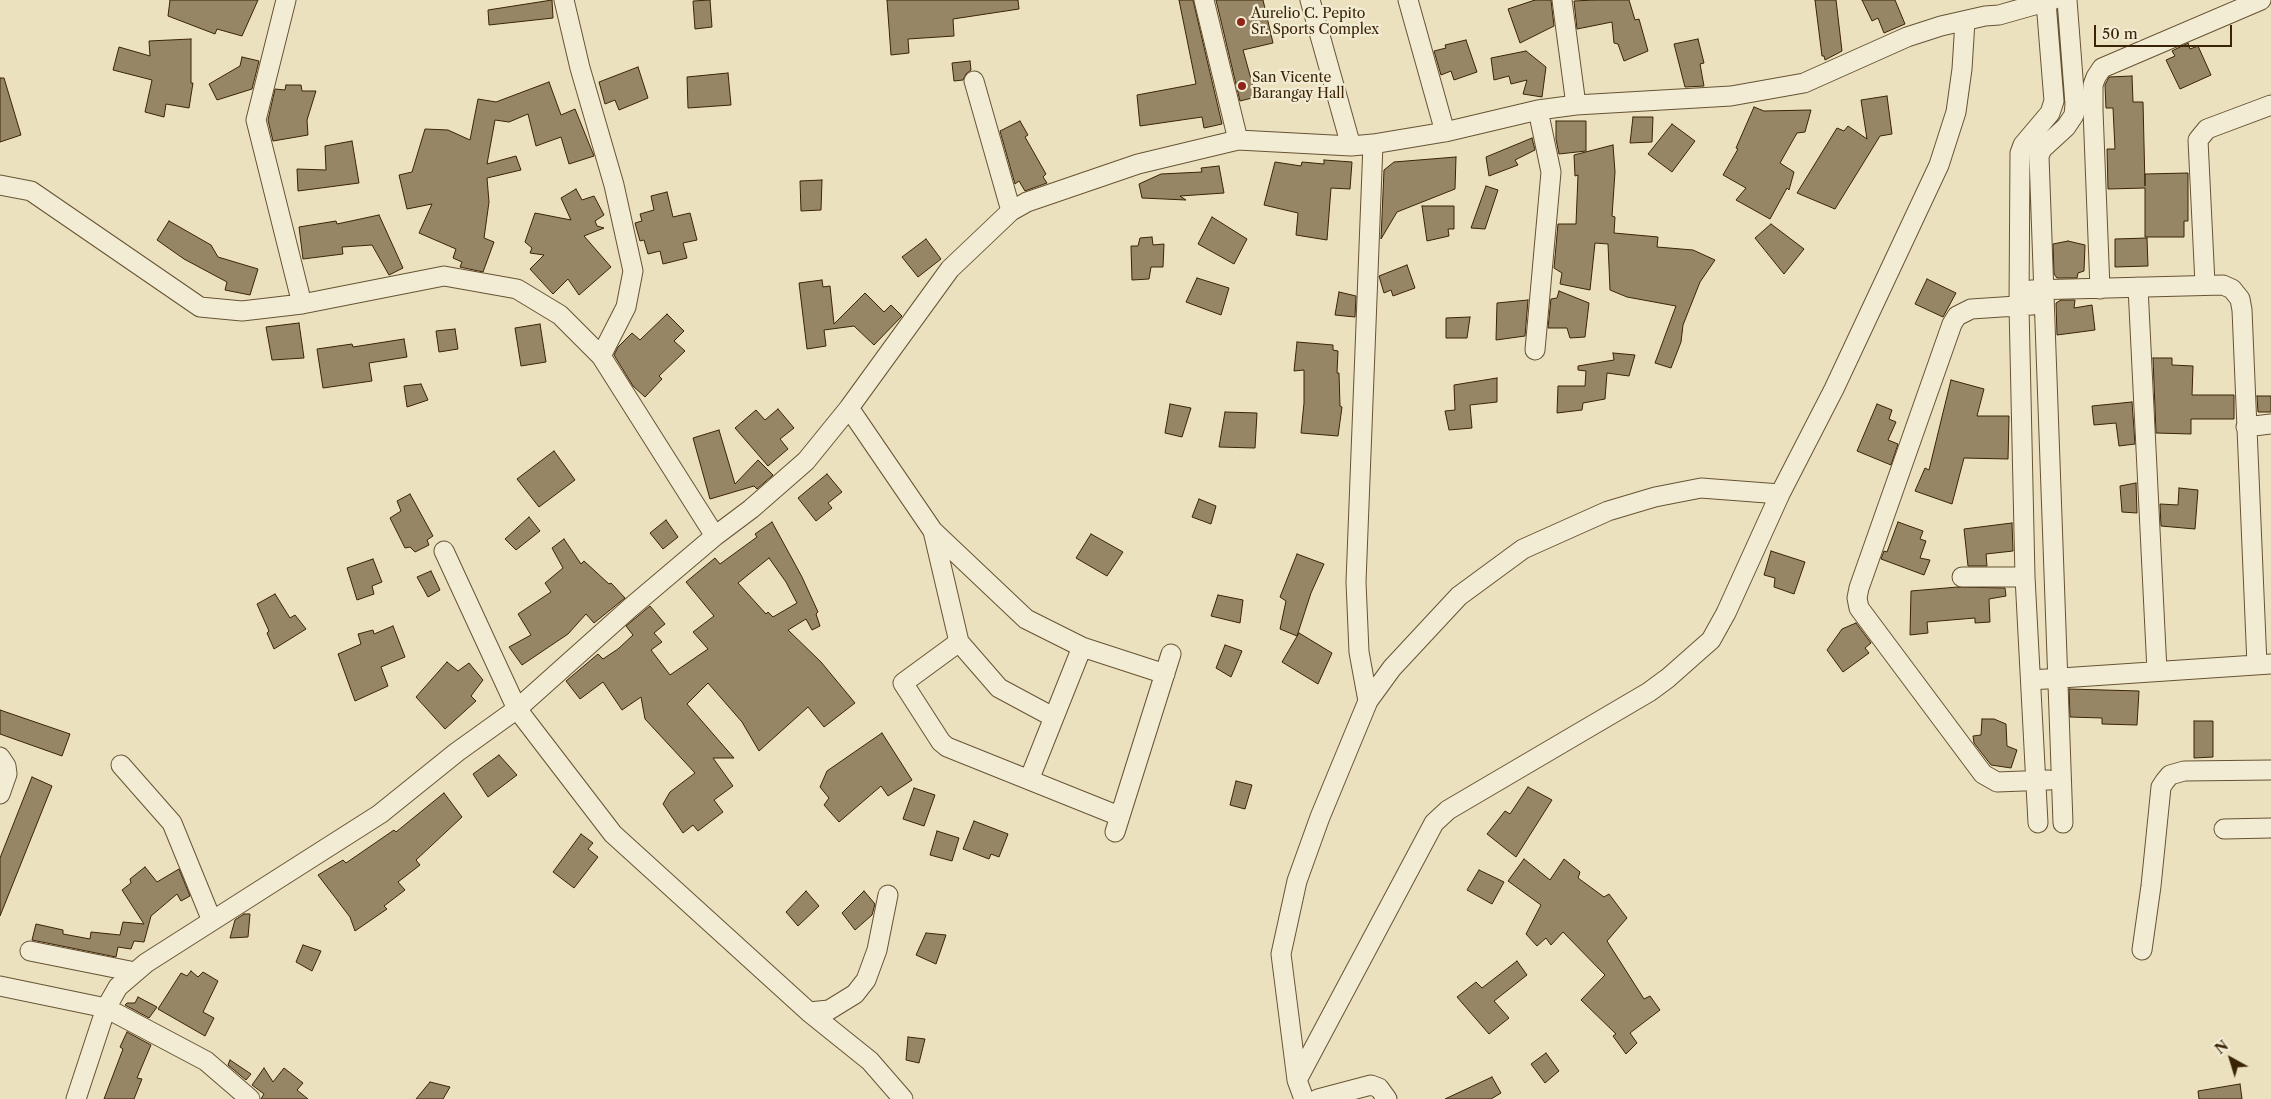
<!DOCTYPE html>
<style>
body{margin:0}
#map{position:relative;width:2271px;height:1099px;overflow:hidden;background:#ebe1be;font-family:"Libre Caslon Text",serif}
canvas{display:block}
.north{position:absolute;left:2206px;top:1034px;width:50px;height:50px;-webkit-text-stroke:4px #f2ecd5;paint-order:stroke;rotate:321deg;font-size:14px;font-weight:700;line-height:20px;text-align:center;color:#3b2405}
.north::after{content:'';display:block;margin:auto;width:18px;height:22px;background:#3b2405;clip-path:polygon(50% 0,100% 100%,50% 72%,0 100%)}
.scale{position:absolute;left:2094px;top:25px;width:138px;height:22px;box-sizing:border-box;border:2px solid #3b2405;border-top:0;padding-left:6px;font-size:15px;line-height:18px;white-space:nowrap;color:#3b2405;-webkit-text-stroke:4px #f2ecd5;paint-order:stroke}
</style>
<div id="map">
<canvas width="2271" height="1099"></canvas>
<div class="north">N</div>
<div class="scale">50 m</div>
</div>
<script>
const ctx = document.querySelector('canvas').getContext('2d');
ctx.lineJoin = 'round';
function fillPath(path, color) { ctx.fillStyle = color; ctx.fill(path, 'evenodd'); }
const poly = rows => new Path2D(rows.map(r => 'M' + r).join(''));
function trace(path, color, width, dash) { ctx.strokeStyle = color; ctx.lineWidth = width; ctx.lineCap = dash ? 'butt' : 'round'; ctx.setLineDash(dash || []); ctx.stroke(path); }
function drawText(font, color, halo, rows, align = 'center') {
  ctx.font = font + ' "Libre Caslon Text",serif'; ctx.lineWidth = 4.5; ctx.setLineDash([]); ctx.textBaseline = 'middle'; ctx.strokeStyle = halo; ctx.fillStyle = color; for (const [text, x, y, turn = 0] of rows) {
    ctx.save(); ctx.translate(x, y); ctx.rotate((+turn || 0) * Math.PI / 180); ctx.textAlign = isNaN(turn) ? turn : align; if (halo) ctx.strokeText(text, 0, 0); ctx.fillText(text, 0, 0); ctx.restore();
  }
}
const building = poly([
 [170,0,258,0,242,36,217,29,215,34,168,16,170,0],
 [552,0,553,18,489,25,488,10,552,0],
 [710,0,712,27,695,29,693,1,710,0],
 [887,0,1018,0,1019,9,953,19,954,36,908,39,909,53,891,55,887,0],
 [1179,0,1193,0,1222,124,1204,128,1202,117,1140,126,1137,95,1196,84,1179,0],
 [1216,0,1263,0,1273,43,1243,50,1256,97,1240,101,1216,0],
 [1535,0,1551,0,1554,26,1520,43,1508,9,1535,0],
 [1594,0,1629,0,1635,20,1639,19,1648,51,1624,61,1618,44,1614,43,1612,22,1577,29,1574,1,1594,0],
 [1815,0,1836,0,1842,51,1825,60,1824,56,1822,56,1815,0],
 [1862,0,1895,0,1905,24,1884,33,1878,18,1872,21,1862,0],
 [191,39,191,83,193,83,189,108,166,104,164,117,145,112,152,80,113,70,119,47,150,56,149,41,191,39],
 [1698,39,1704,63,1700,64,1704,86,1685,87,1674,44,1698,39],
 [1466,40,1477,72,1454,80,1451,71,1441,75,1434,51,1446,48,1445,45,1466,40],
 [2188,43,2190,49,2198,46,2211,75,2180,89,2166,60,2175,56,2172,51,2188,43],
 [1526,51,1546,67,1542,97,1523,94,1527,80,1511,84,1509,76,1494,80,1491,58,1526,51],
 [242,57,259,61,252,89,217,100,209,84,240,66,242,57],
 [970,61,971,70,966,74,963,80,954,81,952,63,970,61],
 [638,67,648,98,619,110,615,100,605,104,599,82,638,67],
 [728,73,731,105,688,108,687,77,728,73],
 [2132,76,2133,102,2143,102,2145,186,2145,174,2188,173,2188,221,2184,221,2184,237,2145,237,2145,188,2108,189,2107,149,2115,149,2113,108,2106,108,2105,85,2109,77,2132,76],
 [0,78,4,78,21,135,0,142,0,78],
 [549,82,561,115,575,109,594,156,569,164,561,137,536,146,528,114,509,122,495,120,487,164,516,156,521,170,487,178,489,202,484,238,494,242,483,272,460,267,462,262,453,258,456,249,419,233,432,204,407,209,399,175,412,172,425,129,448,130,470,140,478,99,496,102,549,82],
 [286,85,301,85,302,91,316,91,307,120,308,135,273,141,268,120,275,89,285,90,286,85],
 [1887,96,1892,134,1880,136,1835,209,1797,193,1837,128,1844,131,1848,126,1867,139,1861,100,1887,96],
 [1754,107,1764,111,1811,110,1805,132,1797,133,1780,163,1794,172,1789,190,1787,188,1770,219,1736,200,1746,188,1723,175,1738,149,1736,148,1754,107],
 [1633,117,1653,117,1652,142,1630,143,1633,117],
 [1020,121,1028,135,1025,137,1046,174,1043,177,1047,183,1025,191,1019,181,1015,184,1000,131,1020,121],
 [1556,121,1586,121,1586,151,1559,154,1556,139,1556,121],
 [1672,124,1695,141,1672,172,1648,154,1672,124],
 [1532,138,1535,150,1515,160,1518,165,1489,176,1486,157,1532,138],
 [352,141,359,183,298,191,297,169,326,170,325,146,352,141],
 [1613,145,1615,172,1612,216,1615,217,1614,233,1658,237,1657,247,1693,250,1715,260,1700,282,1683,325,1681,342,1671,368,1655,363,1676,306,1627,297,1610,290,1608,244,1595,243,1590,290,1560,284,1562,273,1554,268,1558,224,1576,224,1578,175,1575,176,1574,155,1613,145],
 [1456,157,1455,189,1397,212,1381,239,1384,170,1394,162,1456,157],
 [1324,160,1352,162,1350,189,1331,188,1327,240,1296,235,1298,213,1264,205,1275,162,1301,166,1302,162,1324,164,1324,160],
 [1219,166,1224,193,1180,196,1186,200,1142,198,1139,184,1161,174,1202,172,1201,168,1219,166],
 [822,180,821,210,801,211,800,181,822,180],
 [1486,186,1498,190,1485,229,1471,228,1486,186],
 [576,189,582,200,594,196,604,215,595,221,597,226,604,228,584,236,611,267,579,295,568,279,553,294,530,269,544,255,530,253,532,248,525,242,535,213,571,220,561,198,576,189],
 [667,192,673,217,690,213,697,240,683,243,687,258,663,264,660,251,648,254,644,240,640,241,635,223,642,221,640,214,654,210,651,196,667,192],
 [1422,206,1454,206,1454,229,1448,229,1449,236,1427,241,1422,206],
 [379,215,403,268,389,275,372,245,342,247,343,254,303,259,299,227,336,221,337,224,379,215],
 [1212,217,1247,239,1234,264,1198,244,1212,217],
 [169,221,211,245,218,257,258,269,250,295,225,290,227,282,184,259,157,240,169,221],
 [1771,224,1804,249,1784,274,1755,238,1771,224],
 [1152,237,1153,245,1164,244,1163,267,1151,267,1149,279,1132,280,1131,246,1138,246,1140,238,1152,237],
 [2147,238,2148,266,2115,267,2115,239,2147,238],
 [926,239,941,259,918,277,902,257,926,239],
 [2068,241,2085,245,2084,271,2078,273,2077,278,2057,278,2054,274,2053,244,2068,241],
 [1407,265,1415,288,1393,296,1391,290,1384,293,1379,276,1407,265],
 [1197,278,1229,288,1221,315,1186,302,1197,278],
 [1927,279,1956,293,1943,317,1915,304,1927,279],
 [822,280,823,287,830,286,834,324,865,293,884,312,891,305,902,316,874,345,854,326,824,330,826,346,807,349,799,283,822,280],
 [1559,291,1589,303,1585,337,1570,338,1567,328,1548,328,1551,299,1557,298,1559,291],
 [1339,292,1356,296,1355,317,1335,315,1339,292],
 [1528,300,1525,336,1496,340,1497,303,1528,300],
 [2061,300,2075,300,2074,308,2092,305,2095,330,2057,335,2056,303,2061,300],
 [667,314,684,331,674,341,685,351,659,376,662,379,645,397,633,386,614,355,618,347,632,333,640,340,667,314],
 [1470,317,1467,338,1446,338,1446,318,1470,317],
 [299,323,304,358,272,360,266,327,299,323],
 [540,324,546,362,521,366,515,328,540,324],
 [455,329,458,349,439,352,436,331,455,329],
 [404,339,407,357,369,363,372,381,323,388,317,349,352,344,353,347,404,339],
 [1297,342,1333,345,1333,350,1338,351,1337,373,1339,373,1340,406,1342,407,1338,436,1301,433,1304,403,1304,370,1294,371,1297,342],
 [1613,353,1635,355,1629,376,1607,373,1605,399,1583,403,1582,410,1557,413,1558,386,1585,386,1586,371,1578,370,1578,366,1614,360,1613,353],
 [2153,358,2172,358,2172,365,2193,366,2192,395,2234,395,2234,419,2191,419,2191,434,2156,433,2153,358],
 [1497,378,1497,402,1470,405,1472,428,1449,430,1445,411,1455,410,1454,385,1497,378],
 [1951,380,1984,389,1977,416,2009,416,2008,459,1964,458,1952,504,1915,491,1925,468,1929,470,1951,380],
 [421,384,428,400,407,407,404,386,421,384],
 [2257,396,2271,396,2271,412,2258,412,2257,396],
 [2132,402,2135,444,2119,446,2116,423,2094,425,2092,406,2132,402],
 [1170,404,1191,408,1182,437,1165,433,1170,404],
 [1877,404,1892,410,1889,419,1896,422,1888,440,1898,444,1891,465,1857,451,1877,404],
 [778,409,794,428,780,439,788,449,768,466,735,428,756,410,765,420,778,409],
 [1225,412,1257,413,1255,448,1219,447,1225,412],
 [719,430,735,484,758,460,773,475,757,489,754,486,710,499,693,438,719,430],
 [554,451,575,480,539,507,517,479,554,451],
 [827,474,842,492,828,503,832,508,816,521,798,498,827,474],
 [2136,483,2137,513,2122,512,2120,486,2136,483],
 [2179,488,2198,490,2195,529,2161,526,2160,504,2178,505,2179,488],
 [410,494,433,536,427,540,429,545,415,552,410,547,405,548,390,518,401,511,397,501,410,494],
 [1199,499,1216,506,1211,524,1192,517,1199,499],
 [529,517,540,531,516,550,505,539,529,517],
 [666,520,678,537,663,549,650,533,666,520],
 [772,522,802,577,818,612,816,614,820,626,812,630,806,619,788,630,821,662,855,703,824,727,808,707,759,751,742,722,708,683,687,704,734,758,713,758,733,786,714,800,723,812,698,831,693,825,683,833,663,804,670,792,695,773,645,719,641,697,622,710,603,682,580,699,566,681,598,654,603,659,618,649,633,635,626,626,650,606,665,624,654,633,662,642,651,650,670,675,708,649,693,632,714,616,686,582,715,558,720,564,757,537,755,534,772,522],
 [769,558,786,582,797,603,773,617,768,612,766,614,738,583,769,558],
 [1898,522,1923,531,1920,539,1926,541,1920,558,1930,560,1924,575,1881,559,1884,551,1887,552,1898,522],
 [2012,523,2013,551,1986,554,1987,566,1968,566,1964,529,2012,523],
 [1091,534,1123,552,1107,576,1076,558,1091,534],
 [564,539,581,564,584,561,609,584,611,583,625,598,594,623,586,614,568,634,522,665,509,647,531,635,518,614,551,592,545,583,563,568,552,548,564,539],
 [1771,551,1805,562,1794,594,1774,587,1775,578,1764,575,1771,551],
 [1297,554,1324,564,1311,593,1297,636,1280,629,1286,601,1280,597,1297,554],
 [373,559,382,582,372,586,374,594,357,600,347,568,373,559],
 [431,571,440,590,428,597,417,577,431,571],
 [1958,587,2005,588,2006,596,1989,599,1990,622,1975,623,1975,618,1927,622,1928,633,1910,635,1911,591,1958,587],
 [275,594,290,618,295,615,306,629,274,649,267,633,269,631,257,604,275,594],
 [1218,595,1243,600,1240,623,1211,616,1218,595],
 [1856,623,1871,643,1865,648,1869,653,1843,672,1827,650,1842,629,1856,623],
 [393,626,405,657,381,667,388,686,355,701,338,654,361,644,358,634,373,630,374,634,393,626],
 [1299,633,1332,653,1318,684,1282,662,1299,633],
 [1225,645,1242,651,1231,677,1216,668,1225,645],
 [447,662,458,671,469,663,483,680,471,696,476,701,445,729,416,697,447,662],
 [2069,689,2139,691,2137,725,2102,724,2102,718,2070,717,2069,689],
 [0,710,70,734,62,756,0,734,0,710],
 [1982,719,1994,719,2006,724,2007,746,2017,750,2011,768,1991,765,1974,743,1973,736,1981,735,1982,719],
 [2194,721,2213,721,2213,757,2194,758,2194,721],
 [882,733,912,780,888,796,881,786,839,822,824,805,829,798,820,787,827,771,882,733],
 [499,755,517,775,488,797,473,774,499,755],
 [32,777,52,786,0,916,0,858,32,777],
 [1236,781,1252,785,1245,809,1230,805,1236,781],
 [1528,787,1552,800,1516,857,1487,834,1505,811,1510,814,1528,787],
 [914,788,935,795,924,826,903,819,914,788],
 [444,793,462,817,416,860,420,865,398,882,405,890,384,906,387,909,355,931,350,917,318,875,343,860,346,863,394,830,396,832,444,793],
 [974,821,1008,834,999,857,991,854,989,859,963,849,974,821],
 [937,831,959,838,952,861,930,855,937,831],
 [581,834,593,843,588,849,598,857,574,888,553,872,581,834],
 [1524,859,1550,880,1564,859,1580,872,1578,878,1604,897,1609,894,1627,918,1607,941,1644,999,1650,996,1660,1010,1630,1033,1637,1043,1626,1054,1613,1036,1616,1034,1581,1000,1605,975,1563,932,1551,945,1546,938,1537,946,1526,934,1541,905,1508,881,1524,859],
 [145,867,157,882,179,869,190,896,181,901,177,894,151,916,144,942,134,941,131,949,118,947,116,957,32,940,36,924,63,930,63,934,90,939,91,932,120,935,123,922,144,924,122,890,131,883,130,879,145,867],
 [1479,870,1504,882,1492,904,1467,890,1479,870],
 [806,891,819,906,798,926,786,912,806,891],
 [864,891,875,904,872,915,855,930,842,913,864,891],
 [244,914,250,914,248,937,230,938,235,920,244,914],
 [926,933,946,935,936,964,916,955,926,933],
 [303,945,321,951,312,971,296,962,303,945],
 [1517,961,1527,975,1494,1001,1509,1018,1489,1034,1457,997,1476,982,1482,988,1517,961],
 [191,971,198,977,203,972,218,981,203,1012,214,1018,205,1036,158,1009,181,973,187,976,191,971],
 [138,997,157,1007,149,1018,125,1005,127,1003,135,1003,138,997],
 [127,1032,151,1045,137,1078,142,1079,134,1099,104,1099,123,1049,120,1047,127,1032],
 [908,1037,925,1039,919,1063,906,1060,908,1037],
 [1546,1053,1559,1071,1545,1083,1531,1064,1546,1053],
 [230,1060,251,1074,246,1080,228,1065,230,1060],
 [264,1068,273,1082,284,1068,303,1083,297,1090,308,1099,261,1099,264,1094,252,1085,264,1068],
 [1492,1077,1501,1093,1491,1099,1445,1099,1492,1077],
 [430,1082,450,1087,443,1099,416,1099,430,1082],
 [2240,1084,2242,1099,2199,1099,2198,1091,2240,1084]
]);
const minor = poly([
 [286,0,256,120,302,304],
 [564,0,580,68,614,185,633,271,626,307,601,356],
 [1204,0,1238,140],
 [1310,0,1351,146],
 [1408,0,1445,132],
 [1562,0,1576,105],
 [974,81,1011,211],
 [0,185,31,191,200,307,242,311,302,304,444,276,517,289,560,315,601,356,715,536],
 [2205,284,2198,140,2207,129,2271,105],
 [2138,287,2157,671],
 [2100,289,2093,110,2093,85,2096,77,2102,68,2261,0],
 [2031,290,2223,285,2232,289,2240,299,2242,310,2257,665],
 [2032,305,1971,309,1957,316,1952,324,1859,588,1857,598,1859,608,1983,774,1997,782,2049,780],
 [1535,350,1551,172,1538,110],
 [849,408,933,531,1026,619,1082,647,1165,674],
 [2246,427,2271,424],
 [933,531,959,642,999,688,1053,717],
 [444,551,517,709,613,834,809,1012,870,1061,903,1099],
 [1962,577,2025,577],
 [959,642,903,683,941,742,947,747,1119,816],
 [2031,680,2271,664],
 [1368,701,1359,652,1356,582,1373,144],
 [0,757,6,766,7,774,0,794],
 [121,765,172,823,212,921],
 [1029,780,1082,647],
 [2038,823,2025,577,2019,306,2020,153,2023,145,2050,113,2054,101,2046,2],
 [2063,823,2039,156,2042,149,2066,127,2074,115,2075,104,2067,0],
 [2224,829,2271,828],
 [1115,832,1171,654],
 [2142,950,2151,886,2161,787,2165,781,2170,775,2184,771,2271,770],
 [30,951,135,972],
 [0,986,106,1008,206,1061,250,1099],
 [809,1012,829,1010,855,994,866,980,877,950,888,895],
 [1297,1080,1434,823,1448,810,1649,692,1668,678,1711,640,1726,613,1780,494,1834,389,1939,165,1956,112,1962,69,1965,21],
 [76,1099,106,1008,118,987,146,963,380,814,457,752,517,709,630,608,715,536,751,509,806,461,849,408,950,269,1011,211,1027,202,1138,164,1238,140,1351,146,1373,144,1445,132,1538,110,1576,105,1731,96,1804,83,1907,37,1941,26,1985,16,1999,15,2052,0],
 [1304,1099,1297,1080,1281,954,1297,881,1320,817,1368,701,1392,668,1459,596,1523,549,1608,511,1655,497,1701,488,1780,494],
 [1318,1099,1371,1085,1379,1088,1387,1099]
]);
const markers = [
 [1241,22,5,"#8f2418"],
 [1242,86,5,"#8f2418"]
];
const poiNames = [
 ["Aurelio C. Pepito",1251,14],
 ["Sr. Sports Complex",1251,30],
 ["San Vicente",1252,78],
 ["Barangay Hall",1252,94]
];
fillPath(building, '#978665');
trace(building, '#3b2405', 1);
trace(minor, '#675333', 21);
trace(minor, '#f2ecd5', 19);
for (const [x, y, r, color] of markers) { const dot = new Path2D(); dot.arc(x, y, r, 0, 2 * Math.PI); ctx.fillStyle = color; ctx.fill(dot); trace(dot, '#f2ecd5', 2); }
drawText('14px', '#3b2405', '#f2ecd5', poiNames, 'left');
</script>
